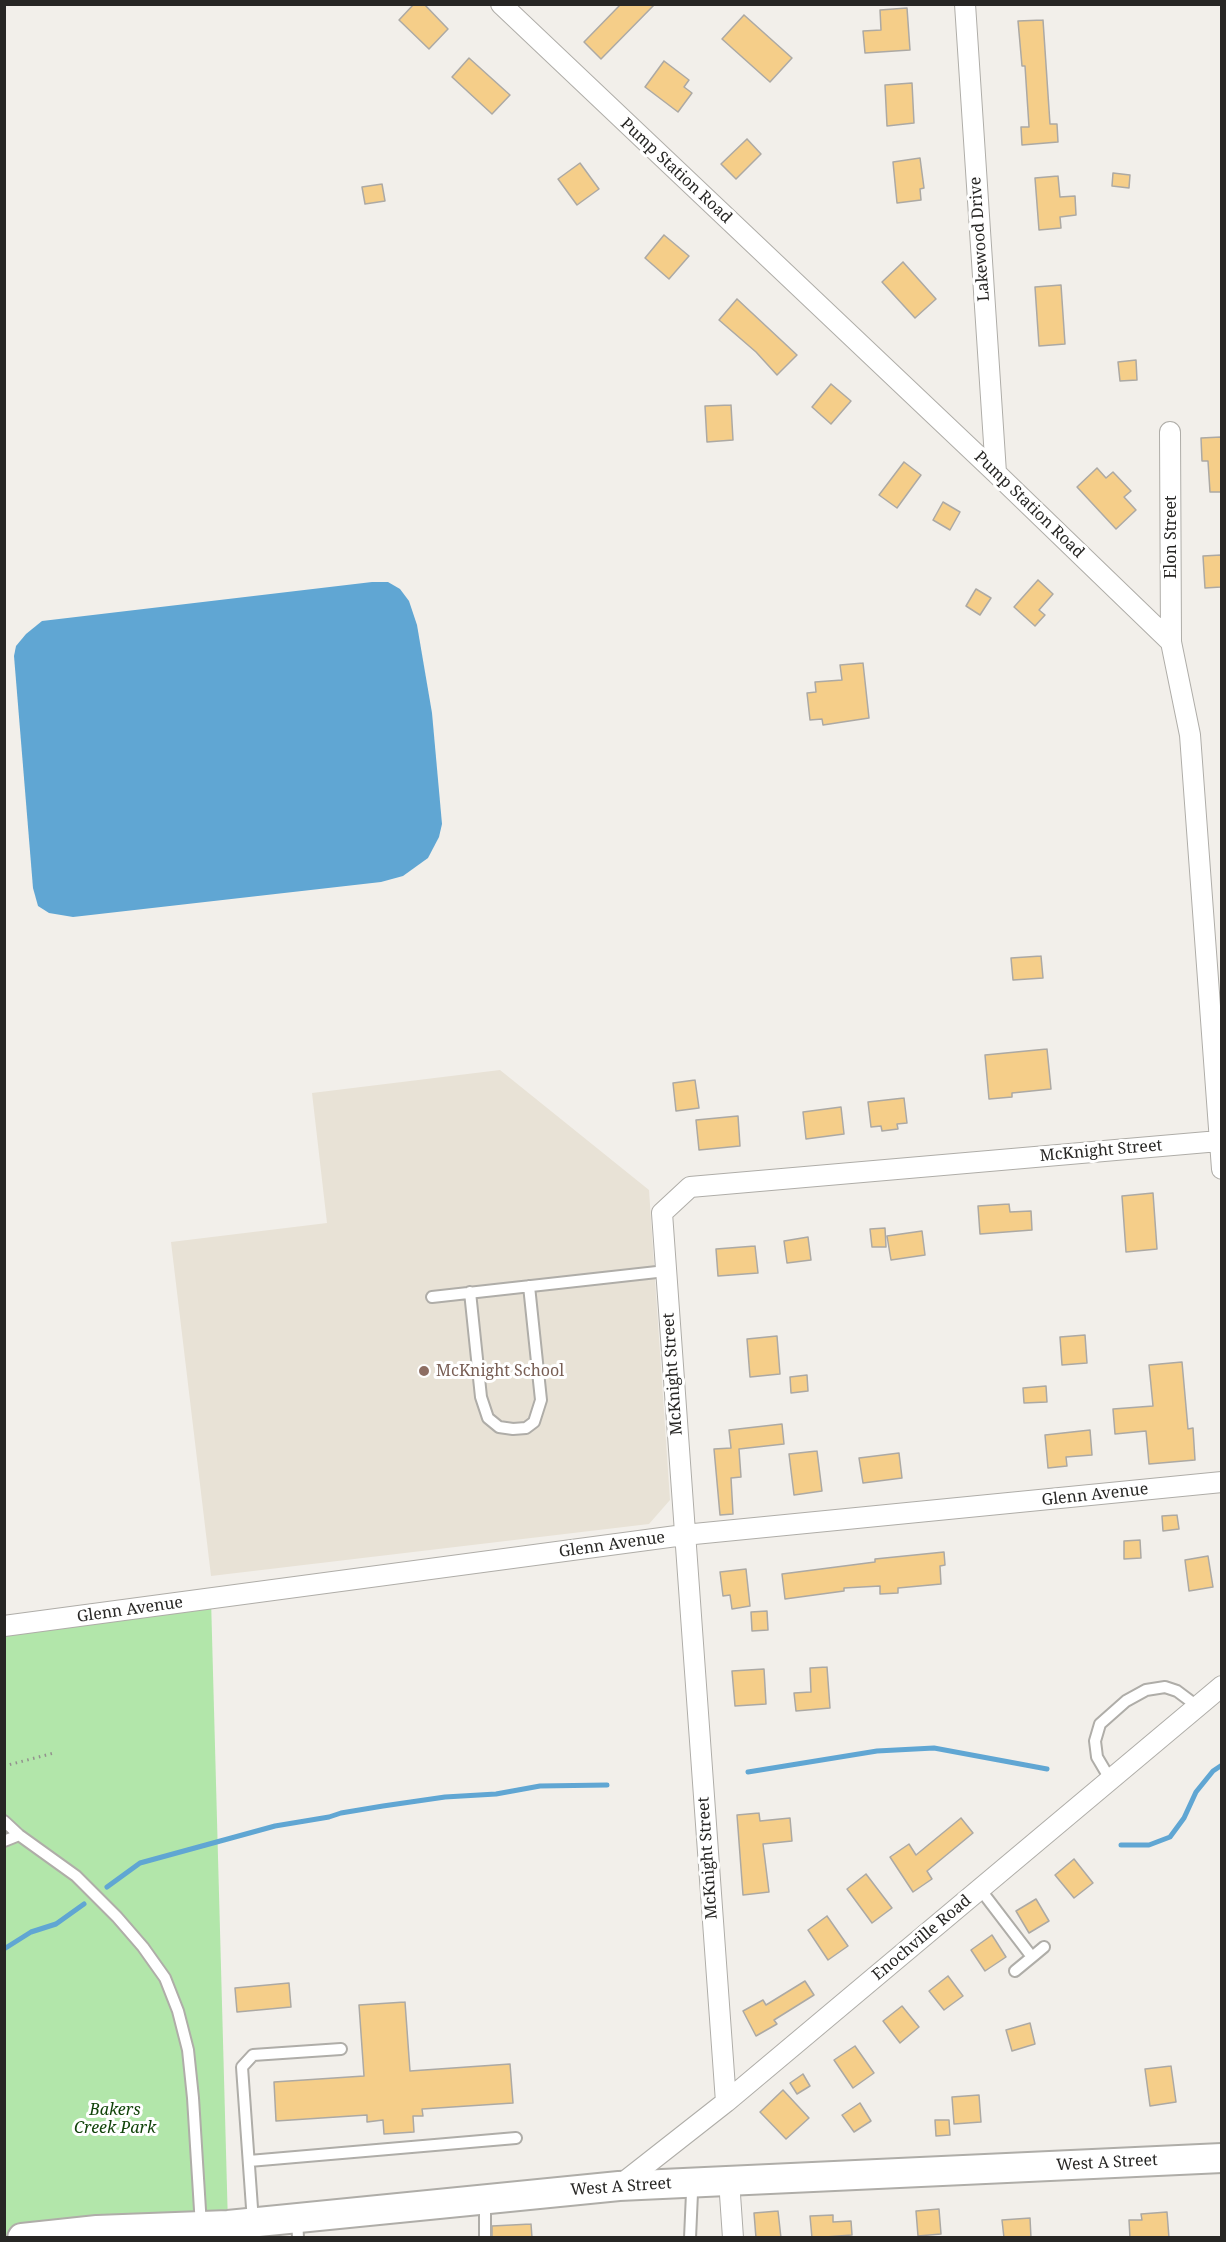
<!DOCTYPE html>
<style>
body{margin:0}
#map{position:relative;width:1226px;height:2242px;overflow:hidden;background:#f2efea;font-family:"Noto Serif",serif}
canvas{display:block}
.frame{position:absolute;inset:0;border:6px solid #272624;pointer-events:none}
</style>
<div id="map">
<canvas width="1226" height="2242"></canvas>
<div class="frame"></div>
</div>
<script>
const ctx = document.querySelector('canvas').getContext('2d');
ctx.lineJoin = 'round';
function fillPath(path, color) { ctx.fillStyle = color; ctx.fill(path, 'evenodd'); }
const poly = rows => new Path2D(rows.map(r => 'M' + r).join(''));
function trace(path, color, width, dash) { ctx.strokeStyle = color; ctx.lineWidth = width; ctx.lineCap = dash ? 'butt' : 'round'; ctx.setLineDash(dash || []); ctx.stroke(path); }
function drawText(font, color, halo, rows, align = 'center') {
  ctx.font = font + ' "Noto Serif",serif'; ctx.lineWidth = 6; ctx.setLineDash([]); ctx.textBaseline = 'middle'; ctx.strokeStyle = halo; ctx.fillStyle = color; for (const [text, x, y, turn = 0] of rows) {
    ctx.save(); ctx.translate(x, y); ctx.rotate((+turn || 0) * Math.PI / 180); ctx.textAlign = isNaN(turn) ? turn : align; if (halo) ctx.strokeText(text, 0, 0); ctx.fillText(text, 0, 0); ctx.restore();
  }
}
const built = poly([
 [500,1070,649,1190,670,1500,649,1524,211,1576,171,1242,327,1223,312,1093]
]);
const green = poly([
 [211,1599,228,2225,46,2238,5,2237,4,1627]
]);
const water = poly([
 [372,582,388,582,400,589,409,601,417,625,432,713,442,824,439,837,428,858,403,876,381,882,73,917,49,913,38,906,33,888,14,656,16,646,26,634,42,621]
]);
const stream = poly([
 [748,1772,877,1751,934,1748,1047,1769],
 [1121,1845,1149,1845,1170,1837,1184,1818,1196,1792,1213,1771,1222,1765],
 [107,1887,140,1863,275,1826,329,1817,341,1813,383,1806,445,1797,496,1794,540,1786,607,1785],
 [4,1949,31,1932,56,1924,84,1904]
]);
const building = poly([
 [414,4,424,4,448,29,429,49,399,20,414,4],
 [621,4,655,4,601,59,584,42,621,4],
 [907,8,910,50,865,53,863,31,881,30,880,10,907,8],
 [744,15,792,58,770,82,722,39,744,15],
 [1043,20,1050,124,1057,124,1058,142,1022,145,1021,127,1029,127,1025,66,1022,66,1018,21,1043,20],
 [469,58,510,95,492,114,452,77,469,58],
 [664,61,689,80,684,87,692,93,678,112,645,87,664,61],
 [912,83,914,123,887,126,885,85,912,83],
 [747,139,761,154,736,179,721,164,747,139],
 [920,158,924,188,920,189,921,200,897,203,893,162,920,158],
 [580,163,599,189,577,205,558,179,580,163],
 [1113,173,1130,175,1129,188,1112,186,1113,173],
 [1058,176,1060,197,1075,196,1076,215,1060,217,1061,228,1039,230,1035,178,1058,176],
 [382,184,385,201,365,204,362,187,382,184],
 [664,235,689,256,669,279,645,258,664,235],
 [903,262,936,299,915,318,882,282,903,262],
 [1061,285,1065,344,1039,346,1035,287,1061,285],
 [737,299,797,355,777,375,756,352,719,320,737,299],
 [1136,360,1137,380,1120,381,1118,362,1136,360],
 [831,384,851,401,831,424,812,407,831,384],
 [731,405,733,440,707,442,705,406,731,405],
 [1221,437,1221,492,1210,492,1208,461,1202,461,1201,438,1221,437],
 [904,462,921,475,897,508,879,495,904,462],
 [1097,468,1106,478,1113,472,1131,491,1124,497,1136,510,1116,529,1077,487,1097,468],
 [943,502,960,512,950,530,933,520,943,502],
 [1221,555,1221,587,1205,588,1203,556,1221,555],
 [1038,580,1053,594,1039,610,1045,615,1035,626,1014,607,1038,580],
 [976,589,991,598,980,615,966,606,976,589],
 [863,663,869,718,823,725,822,719,810,720,807,693,816,692,815,682,842,680,840,665,863,663],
 [1041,956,1043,978,1013,980,1011,958,1041,956],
 [1047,1049,1051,1089,1012,1093,1012,1097,989,1099,985,1055,1047,1049],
 [695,1080,699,1108,676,1111,673,1083,695,1080],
 [904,1098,907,1123,897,1124,898,1129,882,1131,881,1126,871,1127,868,1102,904,1098],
 [841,1107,844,1134,806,1139,803,1112,841,1107],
 [738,1116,740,1146,699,1150,696,1120,738,1116],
 [1153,1193,1157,1249,1126,1252,1122,1196,1153,1193],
 [1009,1204,1010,1212,1031,1211,1032,1230,980,1234,978,1206,1009,1204],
 [885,1228,886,1247,872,1247,870,1229,885,1228],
 [922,1231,925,1255,891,1260,887,1236,922,1231],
 [808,1237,811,1260,787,1263,784,1241,808,1237],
 [755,1246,758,1273,718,1276,716,1249,755,1246],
 [1085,1335,1087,1363,1062,1365,1060,1337,1085,1335],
 [777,1336,780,1374,750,1377,747,1339,777,1336],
 [1182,1362,1188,1429,1193,1428,1195,1460,1149,1464,1146,1431,1115,1434,1113,1409,1153,1406,1149,1365,1182,1362],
 [807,1375,808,1391,791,1393,790,1377,807,1375],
 [1046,1386,1047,1402,1024,1403,1023,1388,1046,1386],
 [782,1424,784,1444,739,1449,741,1477,731,1478,733,1514,720,1515,714,1449,731,1448,729,1430,782,1424],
 [1090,1430,1092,1455,1066,1457,1067,1466,1048,1468,1045,1435,1090,1430],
 [817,1451,822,1491,794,1495,789,1454,817,1451],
 [899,1453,902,1478,863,1483,859,1458,899,1453],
 [1177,1515,1179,1529,1163,1531,1162,1516,1177,1515],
 [1140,1540,1141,1558,1124,1559,1124,1541,1140,1540],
 [944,1552,945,1565,940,1566,941,1584,898,1588,898,1593,880,1594,880,1586,844,1588,844,1591,785,1599,782,1574,875,1562,875,1559,944,1552],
 [1208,1556,1213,1587,1189,1591,1185,1560,1208,1556],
 [746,1569,750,1606,732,1609,730,1595,723,1596,720,1572,746,1569],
 [767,1611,768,1630,752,1631,751,1612,767,1611],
 [827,1667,830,1708,796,1711,794,1693,811,1692,810,1668,827,1667],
 [764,1669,766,1704,735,1706,732,1671,764,1669],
 [759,1813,760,1821,790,1818,792,1841,763,1844,769,1892,743,1895,737,1815,759,1813],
 [961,1818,973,1833,927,1871,932,1879,913,1892,890,1857,909,1844,916,1855,961,1818],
 [1074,1859,1093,1883,1074,1898,1055,1875,1074,1859],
 [866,1874,892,1908,872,1923,847,1889,866,1874],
 [1036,1899,1049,1921,1029,1933,1016,1911,1036,1899],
 [827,1916,848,1946,828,1960,808,1930,827,1916],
 [992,1935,1006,1957,985,1971,971,1950,992,1935],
 [948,1976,963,1996,944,2010,929,1991,948,1976],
 [805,1981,814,1995,774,2020,777,2024,756,2036,743,2011,763,2000,766,2005,805,1981],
 [289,1983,291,2007,237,2012,235,1988,289,1983],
 [405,2002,410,2071,510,2064,513,2103,422,2109,423,2116,413,2116,414,2132,384,2134,383,2120,367,2122,367,2115,276,2121,274,2082,364,2076,359,2005,405,2002],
 [902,2006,919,2027,900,2043,883,2021,902,2006],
 [1030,2023,1035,2044,1012,2051,1006,2030,1030,2023],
 [855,2046,874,2073,853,2088,834,2060,855,2046],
 [1171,2066,1176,2102,1150,2106,1145,2069,1171,2066],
 [803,2074,810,2086,797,2094,790,2083,803,2074],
 [783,2090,809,2118,786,2139,760,2112,783,2090],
 [979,2095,981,2122,954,2124,952,2097,979,2095],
 [860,2103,871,2121,854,2132,842,2115,860,2103],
 [935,2120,949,2120,950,2135,936,2136,935,2120],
 [939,2209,941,2234,918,2236,916,2211,939,2209],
 [778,2211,781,2238,756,2238,754,2213,778,2211],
 [1167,2212,1169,2238,1130,2238,1129,2220,1142,2220,1141,2214,1167,2212],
 [833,2215,833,2222,851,2221,852,2235,812,2238,810,2216,833,2215],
 [1030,2218,1031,2238,1004,2238,1002,2220,1030,2218],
 [531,2224,532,2238,492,2238,492,2226,531,2224]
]);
const path = poly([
 [4,1766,54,1753]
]);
const lane = poly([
 [470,1292,481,1397,488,1418,499,1427,513,1429,526,1428,534,1422,541,1400,529,1286],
 [432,1297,666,1271],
 [1110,1779,1097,1757,1095,1741,1100,1724,1126,1701,1146,1690,1165,1687,1177,1691,1197,1706],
 [4,1821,19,1835,76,1876,117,1917,143,1947,165,1978,178,2011,188,2050,193,2098,201,2226],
 [4,1841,19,1835],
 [980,1889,1032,1957,1015,1971],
 [1032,1957,1044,1947],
 [249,2161,516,2138],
 [485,2199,485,2238],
 [297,2218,298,2238],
 [253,2222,242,2067,253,2055,341,2049],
 [690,2238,692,2193,690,2183]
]);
const street = poly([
 [501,4,996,473,1171,642,1190,735,1222,1169],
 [965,4,996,473],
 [1170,432,1171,642],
 [4,1626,684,1535,1222,1482],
 [726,2102,662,1213,690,1187,1219,1141],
 [729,2180,733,2238],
 [619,2186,726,2102,1222,1686]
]);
const secondary = poly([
 [22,2238,97,2230,228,2225,619,2186,1222,2158]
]);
const markers = [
 [424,1371,6,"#8d6e63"]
];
const streetNames = [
 ["Pump Station Road",676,171,43],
 ["Lakewood Drive",980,239,-94],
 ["Pump Station Road",1029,505,44],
 ["Elon Street",1171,537,-90],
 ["McKnight Street",1101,1151,-5],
 ["McKnight Street",673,1374,-94],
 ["Glenn Avenue",1095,1495,-6],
 ["Glenn Avenue",612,1545,-8],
 ["Glenn Avenue",130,1610,-8],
 ["McKnight Street",708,1858,-94],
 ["Enochville Road",922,1938,-40],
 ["West A Street",1107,2163,-3],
 ["West A Street",621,2187,-4]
];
const educationNames = [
 ["McKnight School",436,1371]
];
const parkNames = [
 ["Bakers",115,2110],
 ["Creek Park",115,2128]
];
fillPath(built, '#e8e2d6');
fillPath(green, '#b2e6aa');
fillPath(water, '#60a6d3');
trace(stream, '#60a6d3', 5);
fillPath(building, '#f5ce89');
trace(building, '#aca9a4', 1.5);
trace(lane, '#afada8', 14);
trace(street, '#afada8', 22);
trace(secondary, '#afada8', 32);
trace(path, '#93918e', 3, [1.5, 4.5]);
trace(lane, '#fff', 10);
trace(street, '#fff', 20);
trace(secondary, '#fff', 28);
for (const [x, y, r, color] of markers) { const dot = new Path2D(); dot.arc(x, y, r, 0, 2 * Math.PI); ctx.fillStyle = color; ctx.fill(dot); trace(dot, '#fff', 2); }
drawText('16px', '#272624', '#fff', streetNames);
drawText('16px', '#785e54', '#fff', educationNames, 'left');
drawText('italic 16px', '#114309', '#fff', parkNames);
</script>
